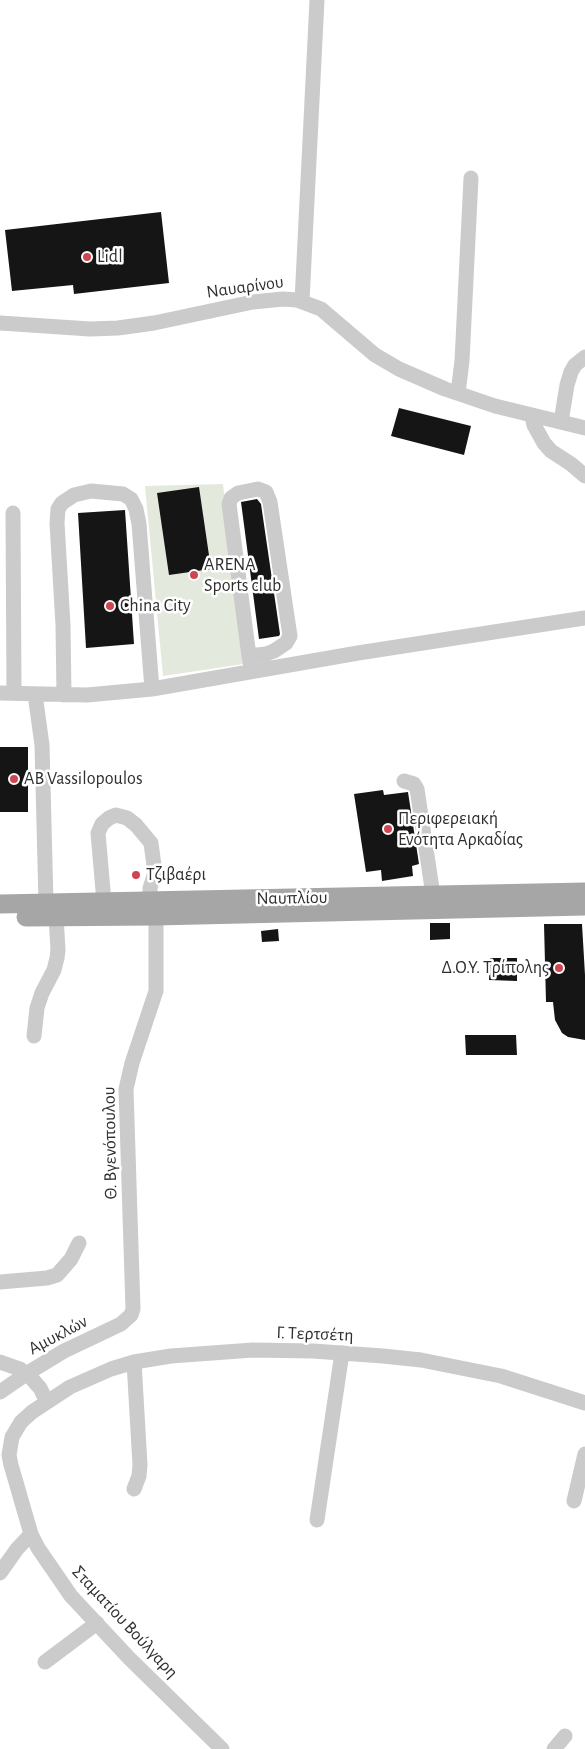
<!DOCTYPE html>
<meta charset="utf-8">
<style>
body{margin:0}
canvas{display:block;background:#fff}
</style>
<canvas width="585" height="1749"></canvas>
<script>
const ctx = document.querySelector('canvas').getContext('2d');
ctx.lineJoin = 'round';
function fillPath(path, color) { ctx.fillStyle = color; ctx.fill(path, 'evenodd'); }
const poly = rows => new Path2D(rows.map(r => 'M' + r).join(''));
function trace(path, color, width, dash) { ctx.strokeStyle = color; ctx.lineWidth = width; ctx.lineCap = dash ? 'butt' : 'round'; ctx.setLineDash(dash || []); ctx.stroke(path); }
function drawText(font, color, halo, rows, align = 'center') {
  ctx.font = font + ' "Alegreya Sans",sans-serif'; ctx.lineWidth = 5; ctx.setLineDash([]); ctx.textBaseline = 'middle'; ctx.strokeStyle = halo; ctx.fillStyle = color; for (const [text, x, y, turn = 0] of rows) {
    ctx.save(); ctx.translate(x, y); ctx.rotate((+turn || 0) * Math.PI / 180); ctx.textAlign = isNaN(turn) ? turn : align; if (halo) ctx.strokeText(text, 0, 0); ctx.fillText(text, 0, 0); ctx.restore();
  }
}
const green = poly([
 [223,484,244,664,163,676,145,486]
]);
const building = poly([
 [161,212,169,283,74,294,73,285,12,291,5,230],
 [399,408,471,426,464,455,391,436],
 [199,487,211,569,169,575,157,493],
 [257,499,261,504,280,634,279,636,259,639,241,502],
 [125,510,134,644,86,648,78,513],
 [0,747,28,747,28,812,0,812],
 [383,790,384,795,408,792,419,864,412,866,413,876,382,881,381,870,366,872,354,794],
 [430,923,450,923,450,939,430,940],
 [544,924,582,924,585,975,585,1040,568,1037,562,1033,555,1020,553,1002,546,1002],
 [278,929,279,941,262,942,261,931],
 [490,958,517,958,517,981,489,980],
 [465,1035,516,1035,517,1055,466,1055]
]);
const minor = poly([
 [302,301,317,0],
 [0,323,90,329,118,328,154,323,253,302,283,299,297,300,321,309,375,355,399,369,445,389,495,406,585,428],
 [458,393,462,361,471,178],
 [532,416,534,425,544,443,551,451,571,464,585,476],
 [561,422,567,385,571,372,575,365,585,357],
 [13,513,14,693],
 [249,656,266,654,274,651,286,643,290,636,270,502,266,492,258,489,238,493,231,498,229,504,249,656,252,671],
 [0,693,87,695,152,689,358,653,585,618],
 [35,694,42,745,46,903],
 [64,695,63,625,57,523,58,509,62,503,74,495,91,491,123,494,131,499,136,509,139,524,152,689],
 [404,781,414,784,417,789,433,895],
 [104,902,98,833,102,824,109,818,116,815,127,818,136,825,151,843,155,873,150,888,150,901],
 [34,1036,37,1008,42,993,54,970,57,958,58,950,56,916],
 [0,1282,47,1278,57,1275,71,1259,79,1243],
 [0,1362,20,1369,32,1379,40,1388,47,1402],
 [0,1392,26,1374,64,1351,121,1324,131,1315,133,1309,126,1089,132,1063,156,991,156,916],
 [134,1489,139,1476,140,1465,134,1362],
 [574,1501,585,1454],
 [317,1520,342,1353],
 [0,1573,17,1549,31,1534],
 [45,1662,97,1623],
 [222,1749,129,1658,71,1596,38,1548,31,1534,11,1465,9,1455,12,1437,21,1422,32,1412,70,1387,111,1369,134,1362,171,1356,253,1350,313,1351,383,1356,421,1360,501,1376,585,1403],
 [554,1749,565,1736]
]);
const major = poly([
 [0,904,585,892],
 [26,917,156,916,585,906]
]);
const markers = [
 [87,257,5,"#ce4651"],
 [194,575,5,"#ce4651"],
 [110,606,5,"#ce4651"],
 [14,779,5,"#ce4651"],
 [388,829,5,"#ce4651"],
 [136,875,5,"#ce4651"],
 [559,968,5,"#ce4651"]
];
const poiNames = [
 ["Lidl",97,257],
 ["ARENA",204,565],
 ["Sports club",204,586],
 ["China City",120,606],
 ["AB Vassilopoulos",24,779],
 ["Περιφερειακή",398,819],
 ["Ενότητα Αρκαδίας",398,840],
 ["Τζιβαέρι",146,875],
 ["Δ.Ο.Υ. Τρίπολης",549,968,"right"]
];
const streetNames = [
 ["Ναυαρίνου",245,287,-8],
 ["Ναυπλίου",292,898,-1],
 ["Θ. Βγενόπουλου",110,1143,-91],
 ["Γ. Τερτσέτη",315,1334,2],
 ["Αμυκλών",58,1335,-28],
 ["Σταματίου Βούλγαρη",125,1622,47]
];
fillPath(green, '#e4e9dd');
fillPath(building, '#151515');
trace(minor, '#cbcbcb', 15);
trace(major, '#a6a6a6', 19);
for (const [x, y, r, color] of markers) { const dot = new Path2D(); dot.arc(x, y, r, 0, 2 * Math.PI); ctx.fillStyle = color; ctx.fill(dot); trace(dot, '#fff', 2); }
drawText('18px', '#2e2e2e', '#fff', poiNames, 'left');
drawText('18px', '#2e2e2e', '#fff', streetNames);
</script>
